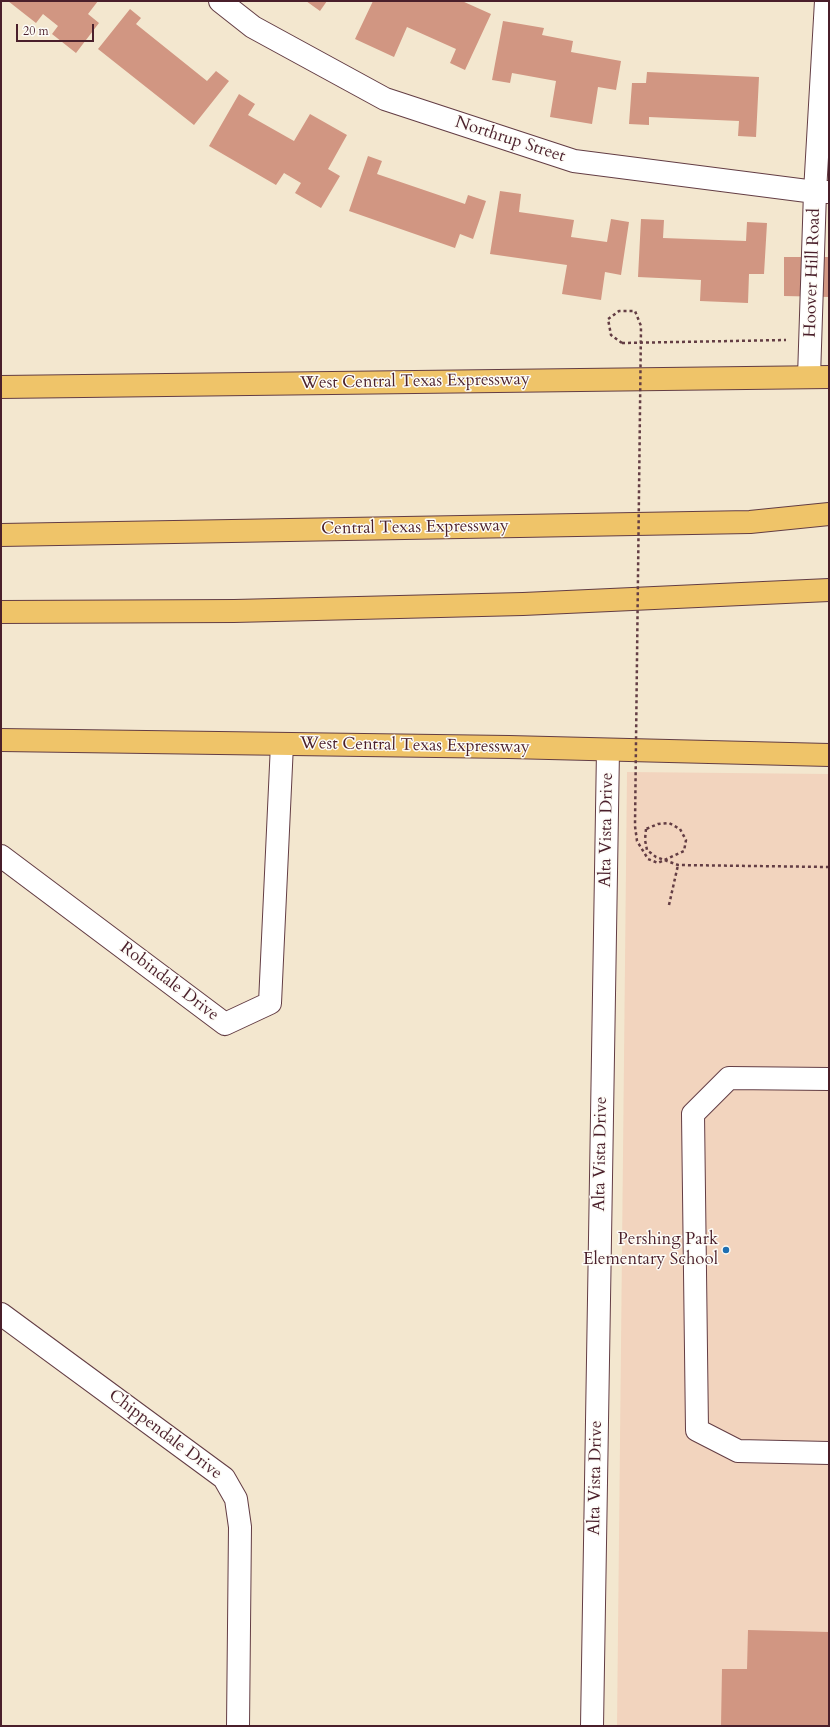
<!DOCTYPE html>
<style>
body{margin:0}
#map{position:relative;width:830px;height:1727px;overflow:hidden;background:#f3e7cf;font-family:Cardo,serif}
canvas{display:block}
.frame{position:absolute;inset:0;border:2px solid #4a1f2b;pointer-events:none}
.scale{position:absolute;left:16px;top:24px;width:78px;height:18px;box-sizing:border-box;border:2px solid #4a1f2b;border-top:0;padding-left:5px;font-size:12px;line-height:14px;white-space:nowrap;color:#4a1f2b;-webkit-text-stroke:3px #fdfcf7;paint-order:stroke}
</style>
<div id="map">
<canvas width="830" height="1727"></canvas>
<div class="frame"></div>
<div class="scale">20 m</div>
</div>
<script>
const ctx = document.querySelector('canvas').getContext('2d');
ctx.lineJoin = 'round';
function fillPath(path, color) { ctx.fillStyle = color; ctx.fill(path, 'evenodd'); }
const poly = rows => new Path2D(rows.map(r => 'M' + r).join(''));
function trace(path, color, width, dash) { ctx.strokeStyle = color; ctx.lineWidth = width; ctx.lineCap = dash ? 'butt' : 'round'; ctx.setLineDash(dash || []); ctx.stroke(path); }
function drawText(font, color, halo, rows, align = 'center') {
  ctx.font = font + ' Cardo,serif'; ctx.lineWidth = 3; ctx.setLineDash([]); ctx.textBaseline = 'middle'; ctx.strokeStyle = halo; ctx.fillStyle = color; for (const [text, x, y, turn = 0] of rows) {
    ctx.save(); ctx.translate(x, y); ctx.rotate((+turn || 0) * Math.PI / 180); ctx.textAlign = isNaN(turn) ? turn : align; if (halo) ctx.strokeText(text, 0, 0); ctx.fillText(text, 0, 0); ctx.restore();
  }
}
const built = poly([
 [627,772,829,774,829,1726,617,1726]
]);
const building = poly([
 [8,1,98,1,88,14,99,23,76,53,52,34,58,26,43,14,36,23],
 [306,1,327,1,320,11],
 [373,1,462,1,491,14,465,70,450,63,456,49,407,27,394,57,355,39],
 [130,9,141,18,136,24,207,81,216,71,229,81,194,125,98,49],
 [503,21,544,28,542,35,573,41,571,52,621,61,616,90,598,87,592,124,550,117,556,81,512,73,510,83,492,80],
 [647,72,759,77,756,137,738,136,739,121,649,117,649,125,629,124,632,83,646,83],
 [239,94,255,104,248,115,294,141,310,114,347,135,328,169,340,176,321,208,295,193,301,183,284,173,276,185,209,146],
 [368,156,382,161,377,174,465,204,468,195,486,201,473,239,460,234,455,248,349,211],
 [500,191,521,194,519,212,574,220,571,237,607,242,611,219,629,222,621,275,605,272,601,300,562,294,567,265,490,254],
 [641,219,664,220,663,238,746,241,747,222,767,223,764,274,749,274,748,303,700,301,701,280,638,277],
 [784,257,829,257,829,297,784,296],
 [748,1630,829,1632,829,1726,721,1726,722,1669,747,1669]
]);
const path = poly([
 [622,343,786,340],
 [646,829,645,840,647,850,656,857,678,865,829,867],
 [669,905,678,865]
]);
const minor = poly([
 [220,1,253,27,385,99,574,161,815,192,829,192],
 [809,377,815,192,826,1],
 [1,856,225,1024,270,1003,282,744],
 [829,1079,729,1078,693,1114,697,1430,738,1451,829,1453],
 [1,1314,224,1478,236,1499,240,1527,238,1726],
 [592,1726,608,750]
]);
const major = poly([
 [1,387,829,377],
 [1,740,509,747,829,755]
]);
const highway = poly([
 [1,535,750,522,829,514],
 [1,612,234,611,523,604,829,590]
]);
const pathBridge = poly([
 [622,343,611,335,608,319,619,311,635,311,641,326,635,826,637,841,648,859,658,863,684,851,686,840,680,829,669,823,658,824,646,829]
]);
const markers = [
 [726,1250,4,"#1f6fb2"]
];
const streetNames = [
 ["Northrup Street",510,140,18],
 ["Hoover Hill Road",813,273,-88],
 ["West Central Texas Expressway",415,382,-1],
 ["Central Texas Expressway",415,528,-1],
 ["West Central Texas Expressway",415,746,1],
 ["Alta Vista Drive",607,830,-89],
 ["Robindale Drive",169,982,37],
 ["Alta Vista Drive",601,1154,-89],
 ["Chippendale Drive",165,1435,37],
 ["Alta Vista Drive",596,1478,-89]
];
const poiNames = [
 ["Pershing Park",718,1240],
 ["Elementary School",718,1260]
];
fillPath(built, '#f2d4be');
fillPath(building, '#d19682');
trace(minor, '#633d44', 24);
trace(major, '#633d44', 24);
trace(highway, '#633d44', 24);
trace(path, '#633d44', 2.5, [3, 3]);
trace(minor, '#fff', 22);
trace(major, '#efc469', 22);
trace(highway, '#efc469', 22);
trace(pathBridge, '#633d44', 2.5, [3, 3]);
for (const [x, y, r, color] of markers) { const dot = new Path2D(); dot.arc(x, y, r, 0, 2 * Math.PI); ctx.fillStyle = color; ctx.fill(dot); trace(dot, '#fdfcf7', 1.5); }
drawText('17px', '#4a1f2b', '#fdfcf7', streetNames);
drawText('17px', '#4a1f2b', '#fdfcf7', poiNames, 'right');
</script>
